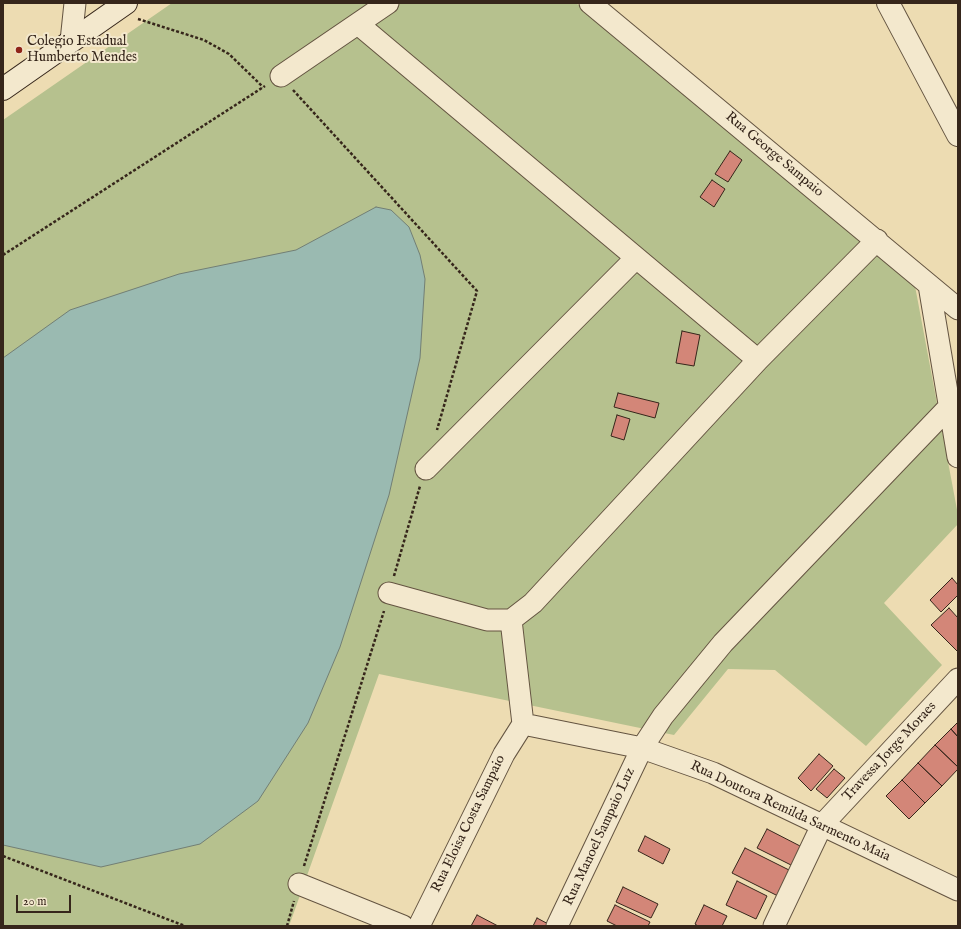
<!DOCTYPE html>
<style>
body{margin:0}
#map{position:relative;width:961px;height:929px;overflow:hidden;background:#eddcb2;font-family:"IM FELL English",serif}
canvas{display:block}
.frame{position:absolute;inset:0;border:4px solid #36261b;pointer-events:none}
.scale{position:absolute;left:16px;top:895px;width:55px;height:18px;box-sizing:border-box;border:2px solid #36261b;border-top:0;padding-left:5px;font-size:12px;line-height:14px;white-space:nowrap;color:#36261b;-webkit-text-stroke:3px #f3e8cd;paint-order:stroke}
</style>
<div id="map">
<canvas width="961" height="929"></canvas>
<div class="frame"></div>
<div class="scale">20 m</div>
</div>
<script>
const ctx = document.querySelector('canvas').getContext('2d');
ctx.lineJoin = 'round';
function fillPath(path, color) { ctx.fillStyle = color; ctx.fill(path, 'evenodd'); }
const poly = rows => new Path2D(rows.map(r => 'M' + r).join(''));
function trace(path, color, width, dash) { ctx.strokeStyle = color; ctx.lineWidth = width; ctx.lineCap = dash ? 'butt' : 'round'; ctx.setLineDash(dash || []); ctx.stroke(path); }
function drawText(font, color, halo, rows, align = 'center') {
  ctx.font = font + ' "IM FELL English",serif'; ctx.lineWidth = 4; ctx.setLineDash([]); ctx.textBaseline = 'middle'; ctx.strokeStyle = halo; ctx.fillStyle = color; for (const [text, x, y, turn = 0] of rows) {
    ctx.save(); ctx.translate(x, y); ctx.rotate((+turn || 0) * Math.PI / 180); ctx.textAlign = isNaN(turn) ? turn : align; if (halo) ctx.strokeText(text, 0, 0); ctx.fillText(text, 0, 0); ctx.restore();
  }
}
const green = poly([
 [172,3,576,3,915,286,958,515,958,524,884,603,942,665,866,746,775,670,728,669,674,735,379,674,289,926,3,926,3,120]
]);
const water = poly([
 [376,207,391,210,409,227,420,255,425,279,420,358,389,495,340,647,308,723,258,801,200,844,101,867,3,845,3,358,70,310,179,274,296,250,376,207]
]);
const building = poly([
 [730,151,742,160,728,182,715,174,730,151],
 [712,180,725,189,714,207,700,197,712,180],
 [682,331,700,335,694,366,676,363,682,331],
 [618,393,659,403,655,418,614,407,618,393],
 [617,415,630,419,624,440,611,436,617,415],
 [952,578,958,585,958,595,941,612,930,600,952,578],
 [949,608,958,618,958,652,931,625,949,608],
 [958,722,958,737,951,729,958,722],
 [951,729,958,737,958,767,935,745,951,729],
 [935,745,958,767,958,769,942,786,918,763,935,745],
 [819,754,833,766,811,791,798,778,819,754],
 [918,763,942,786,925,803,902,780,918,763],
 [834,769,845,778,827,798,816,789,834,769],
 [902,780,925,803,909,819,886,796,902,780],
 [767,829,802,847,793,866,757,848,767,829],
 [645,836,670,849,663,864,638,851,645,836],
 [745,848,791,871,778,896,732,873,745,848],
 [737,881,767,896,756,919,726,905,737,881],
 [623,887,658,904,651,918,616,902,623,887],
 [615,905,650,922,648,926,617,926,607,921,615,905],
 [704,905,727,916,722,926,698,926,695,924,704,905],
 [477,915,498,926,471,926,477,915],
 [537,918,552,926,533,926,537,918]
]);
const path = poly([
 [138,19,204,40,229,54,263,87],
 [293,90,477,291,437,430],
 [3,255,265,86],
 [394,576,420,486],
 [3,856,185,926],
 [304,866,384,611],
 [287,926,294,901]
]);
const minor = poly([
 [590,3,958,309],
 [358,24,758,360],
 [71,41,75,3],
 [281,76,388,3],
 [929,285,958,457],
 [426,469,636,258],
 [389,593,487,620,511,620,533,603,758,360,877,240],
 [511,620,523,724],
 [523,724,642,748,713,773,958,890],
 [299,884,403,926],
 [419,926,504,754,523,724],
 [557,926,642,748,663,716,723,643,949,407],
 [774,926,822,825,958,679]
]);
const tertiary = poly([
 [888,3,958,135]
]);
const secondary = poly([
 [3,89,126,3]
]);
const markers = [
 [19,50,4,"#8f2418"]
];
const poiNames = [
 ["Colegio Estadual",27,42],
 ["Humberto Mendes",27,58]
];
const streetNames = [
 ["Rua George Sampaio",774,155,40],
 ["Travessa Jorge Moraes",890,752,-47],
 ["Rua Doutora Remilda Sarmento Maia",790,812,25],
 ["Rua Eloisa Costa Sampaio",469,824,-64],
 ["Rua Manoel Sampaio Luz",600,837,-65]
];
fillPath(green, '#b6c18e');
fillPath(water, '#9abab1');
trace(water, '#727f75', 1);
fillPath(building, '#d38678');
trace(building, '#36261b', 1);
trace(minor, '#645441', 23);
trace(tertiary, '#645441', 24);
trace(secondary, '#36261b', 24);
trace(path, '#36261b', 2.5, [3, 2]);
trace(minor, '#f3e8cd', 21);
trace(tertiary, '#f3e8cd', 22);
trace(secondary, '#f3e8cd', 22);
for (const [x, y, r, color] of markers) { const dot = new Path2D(); dot.arc(x, y, r, 0, 2 * Math.PI); ctx.fillStyle = color; ctx.fill(dot); trace(dot, '#f3e8cd', 1.5); }
drawText('14px', '#36261b', '#f3e8cd', poiNames, 'left');
drawText('14px', '#36261b', '#f3e8cd', streetNames);
</script>
